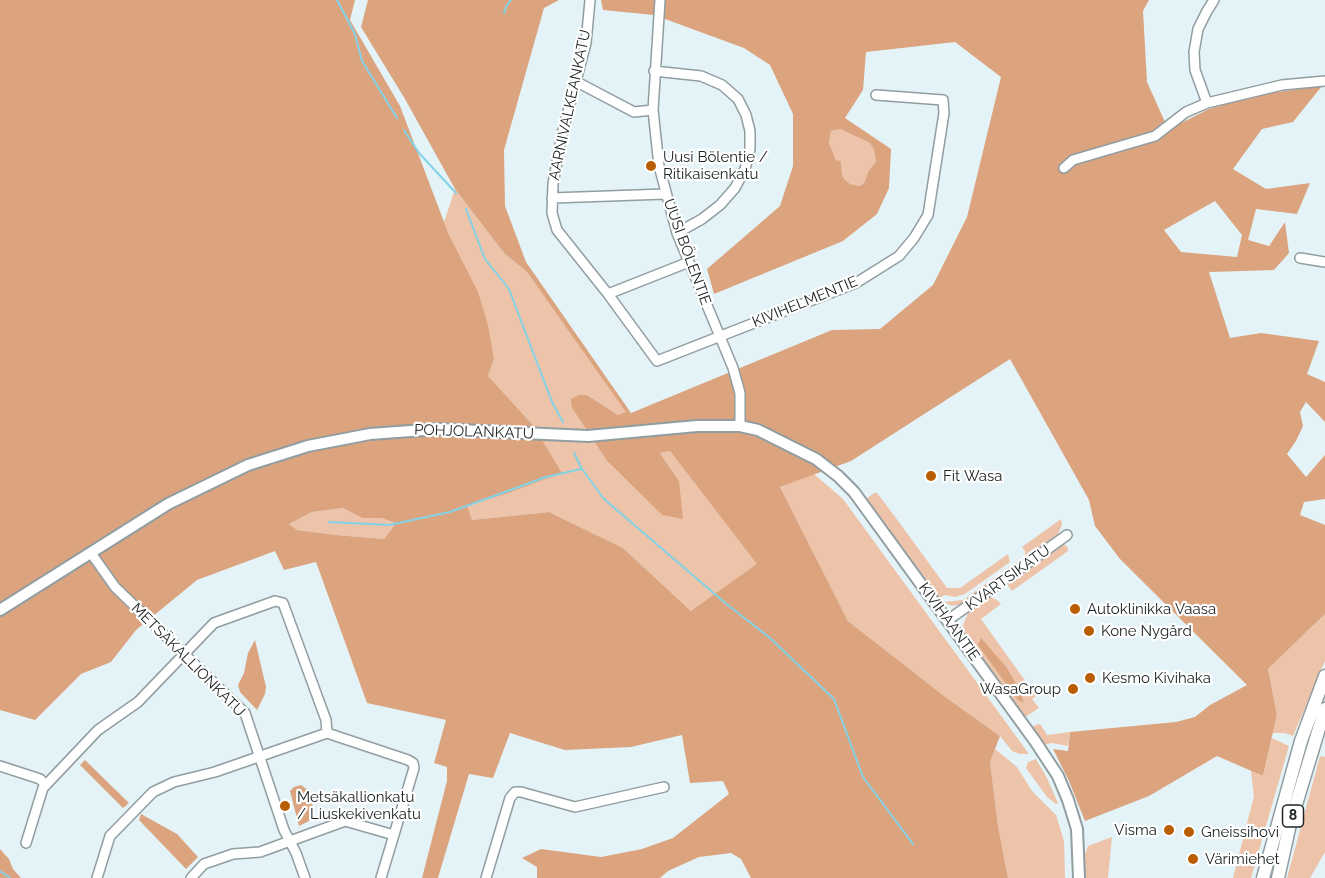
<!DOCTYPE html>
<meta charset="utf-8">
<style>
body{margin:0}
canvas{display:block;background:#e4f3f7}
</style>
<canvas width="1325" height="878"></canvas>
<script>
const ctx = document.querySelector('canvas').getContext('2d');
ctx.lineJoin = 'round';
function fillPath(path, color) { ctx.fillStyle = color; ctx.fill(path, 'evenodd'); }
const poly = rows => new Path2D(rows.map(r => 'M' + r).join(''));
function trace(path, color, width, dash) { ctx.strokeStyle = color; ctx.lineWidth = width; ctx.lineCap = dash ? 'butt' : 'round'; ctx.setLineDash(dash || []); ctx.stroke(path); }
function drawText(font, color, halo, rows, align = 'center') {
  ctx.font = font + ' Raleway,sans-serif'; ctx.lineWidth = 4.5; ctx.setLineDash([]); ctx.textBaseline = 'middle'; ctx.strokeStyle = halo; ctx.fillStyle = color; for (const [text, x, y, turn = 0] of rows) {
    ctx.save(); ctx.translate(x, y); ctx.rotate((+turn || 0) * Math.PI / 180); ctx.textAlign = isNaN(turn) ? turn : align; if (halo) ctx.strokeText(text, 0, 0); ctx.fillText(text, 0, 0); ctx.restore();
  }
}
const green = poly([
 [840,129,870,143,874,150,876,162,869,170,864,183,860,186,850,184,845,180,842,175,841,161,836,160,829,143,831,131],
 [455,189,504,253,527,272,627,412,618,415,587,395,572,408,607,461,662,515,679,481,660,453,670,451,758,564,786,584,691,611,623,548,549,512,472,520,466,505,503,495,561,473,533,425,488,376,494,359,444,222],
 [814,474,843,499,1029,754,1020,754,1012,751,1000,736,944,696,848,621,780,487],
 [874,493,877,493,896,518,947,588,960,588,1008,554,1010,562,965,594,955,597,945,595,940,598,866,499],
 [343,508,362,518,381,518,396,523,384,539,336,535,297,530,289,524,312,512],
 [1061,519,1062,525,1057,536,1025,558,1025,551,1022,547],
 [1064,544,1068,548,1068,551,1012,591,1008,586,1009,583],
 [1009,567,1009,571,962,604,952,606,944,602,963,600],
 [990,597,997,600,1001,604,981,619,1036,696,1032,699,1039,708,1025,717,965,635,963,625,968,613],
 [1325,614,1325,661,1293,736,1285,733,1273,733,1277,715,1268,669],
 [1038,724,1041,725,1047,735,1070,732,1068,746,1052,743,1044,745,1032,727],
 [1272,738,1289,746,1251,878,1233,878,1254,796,1251,771,1263,776],
 [995,749,1017,767,1032,791,1056,815,1064,841,1065,878,1008,878,998,826,990,762],
 [1320,756,1325,757,1325,852,1310,878,1287,878],
 [1036,759,1047,778,1058,803,1056,804,1047,797,1026,768,1028,762],
 [1112,837,1108,878,1084,878,1084,857,1088,846]
]);
const forest = poly([
 [0,0,355,0,350,20,400,106,449,235,478,292,488,325,494,359,488,376,533,425,562,473,503,495,467,505,472,520,549,512,623,548,691,611,757,564,670,451,660,453,679,481,683,519,662,515,607,461,572,408,571,399,579,395,587,395,618,415,626,412,527,272,504,253,455,189,405,99,361,27,368,0,559,0,544,8,504,150,505,206,526,262,631,413,832,330,880,329,933,285,967,217,1001,77,955,42,866,52,863,90,845,118,891,149,889,188,877,214,843,241,714,294,707,269,780,206,793,166,793,114,770,65,744,48,654,15,603,10,601,0,1149,0,1143,11,1147,82,1165,122,1173,127,1209,109,1255,95,1322,86,1293,122,1262,129,1233,169,1266,189,1310,183,1297,214,1256,209,1248,240,1269,246,1285,222,1289,253,1274,270,1209,272,1230,338,1261,333,1319,341,1307,374,1325,382,1325,422,1306,402,1300,412,1303,426,1296,441,1287,454,1306,477,1325,455,1325,499,1304,502,1300,515,1325,525,1325,614,1268,669,1277,715,1263,776,1217,756,1149,796,1085,821,1069,781,1053,749,1068,751,1070,732,1176,722,1195,717,1210,705,1247,685,1120,559,1095,526,1089,500,1010,359,851,461,780,487,848,621,944,696,1000,736,990,762,998,826,1008,878,751,878,741,859,731,853,699,857,668,871,660,878,537,878,537,867,522,858,541,849,601,857,642,849,673,838,729,794,723,781,690,783,682,735,631,747,565,750,510,733,493,778,469,774,438,878,422,878,447,781,447,767,434,763,446,720,367,703,316,562,284,570,275,551,197,580,136,630,111,662,81,674,35,720,0,710],
 [840,129,870,143,874,150,876,162,869,170,864,183,860,186,850,184,845,180,842,175,841,161,836,160,829,143,831,131],
 [1215,201,1242,235,1237,257,1181,252,1164,230],
 [343,508,362,518,381,518,396,523,384,539,336,535,297,530,289,524,312,512],
 [981,638,1007,668,1020,691,1024,703,1017,699,978,645],
 [255,640,266,687,265,694,257,710,240,692,238,685,244,673,248,653],
 [85,760,129,803,123,808,80,765],
 [301,785,309,791,314,811,311,820,299,826,290,791,294,787],
 [141,814,177,834,198,857,186,869,139,820],
 [0,849,9,859,13,869,21,878,0,878]
]);
const stream = poly([
 [337,0,355,34,362,61,397,118],
 [504,13,507,5,511,0],
 [404,130,419,153,456,193],
 [466,209,485,259,509,289,552,402,563,422],
 [574,453,582,469,604,499,724,602,770,638,834,699,863,777,913,844],
 [329,522,389,525,450,512,546,477,581,469],
 [0,871,10,878]
]);
const minor = poly([
 [590,0,586,43,562,134,553,184,552,213,557,230,608,294,657,361,856,283,899,256,914,238,928,215,944,113,943,100,876,95],
 [660,0,653,110,659,166,677,233,733,368,740,393,740,426],
 [654,71,701,76,722,85,738,99,746,115,750,131,750,149,745,169,735,188,720,205,702,219,677,233],
 [577,82,634,112,653,110],
 [1207,103,1195,70,1194,52,1198,29,1207,11,1214,0],
 [1064,168,1073,160,1155,136,1186,112,1207,103,1282,85,1325,81],
 [552,198,665,194],
 [1300,258,1325,262],
 [608,294,689,262],
 [91,553,115,587,245,713,284,830,296,853,305,878],
 [948,620,1067,535],
 [0,766,40,779,46,785],
 [26,843,43,788,98,730,138,702,214,623,275,601,283,603,326,720,327,733],
 [97,878,110,836,153,792,174,782,215,772,327,733,408,760,413,763,414,768,381,878],
 [191,878,204,864,233,854,260,852,345,821,394,835],
 [486,878,510,798,515,792,521,792,575,807,664,787]
]);
const major = poly([
 [0,610,168,504,248,465,308,446,370,434,438,429,588,436,697,426,740,426,758,430,816,459,838,476,854,492,1035,741,1058,776,1068,800,1077,829,1079,878]
]);
const highway = poly([
 [1263,878,1301,741,1325,676],
 [1278,878,1290,824,1325,709]
]);
const markers = [
 [651,166,6,"#b85d00"],
 [931,476,6,"#b85d00"],
 [1075,609,6,"#b85d00"],
 [1089,631,6,"#b85d00"],
 [1090,678,6,"#b85d00"],
 [1073,689,6,"#b85d00"],
 [285,806,6,"#b85d00"],
 [1169,830,6,"#b85d00"],
 [1189,832,6,"#b85d00"],
 [1193,859,6,"#b85d00"]
];
const shields = [
 [1293,816,21]
];
const shieldNames = [
 ["8",1293,816]
];
const streetNames = [
 ["AARNIVALKEANKATU",570,105,-78],
 ["UUSI BÖLENTIE",687,252,70],
 ["KIVIHELMENTIE",805,302,-22],
 ["POHJOLANKATU",474,432,2],
 ["KVARTSIKATU",1008,578,-36],
 ["KIVIHAANTIE",949,622,54],
 ["METSÄKALLIONKATU",188,660,45]
];
const poiNames = [
 ["Uusi Bölentie /",663,157],
 ["Ritikaisenkatu",663,174],
 ["Fit Wasa",943,476],
 ["Autoklinikka Vaasa",1087,609],
 ["Kone Nygård",1101,631],
 ["Kesmo Kivihaka",1102,678],
 ["WasaGroup",1061,689,"right"],
 ["Metsäkallionkatu",297,797],
 ["/ Liuskekivenkatu",297,814],
 ["Visma",1157,830,"right"],
 ["Gneissihovi",1201,832],
 ["Värimiehet",1205,859]
];
fillPath(green, '#edc4a9');
fillPath(forest, '#dba47f');
trace(stream, '#83d2e6', 2);
trace(minor, '#909da1', 12);
trace(major, '#909da1', 14);
trace(highway, '#909da1', 15);
trace(minor, '#fff', 9);
trace(major, '#fff', 10);
trace(highway, '#fff', 12);
for (const [x, y, r, color] of markers) { const dot = new Path2D(); dot.arc(x, y, r, 0, 2 * Math.PI); ctx.fillStyle = color; ctx.fill(dot); trace(dot, '#fff', 2); }
for (const [x, y, w] of shields) { const box = new Path2D(); box.roundRect(x - w / 2, y - 11, w, 22, 4.5); ctx.fillStyle = '#fff'; ctx.fill(box); trace(box, '#202627', 1.5); }
drawText('bold 14px', '#202627', null, shieldNames);
drawText('15px', '#202627', '#fff', streetNames);
drawText('15px', '#202627', '#fff', poiNames, 'left');
</script>
